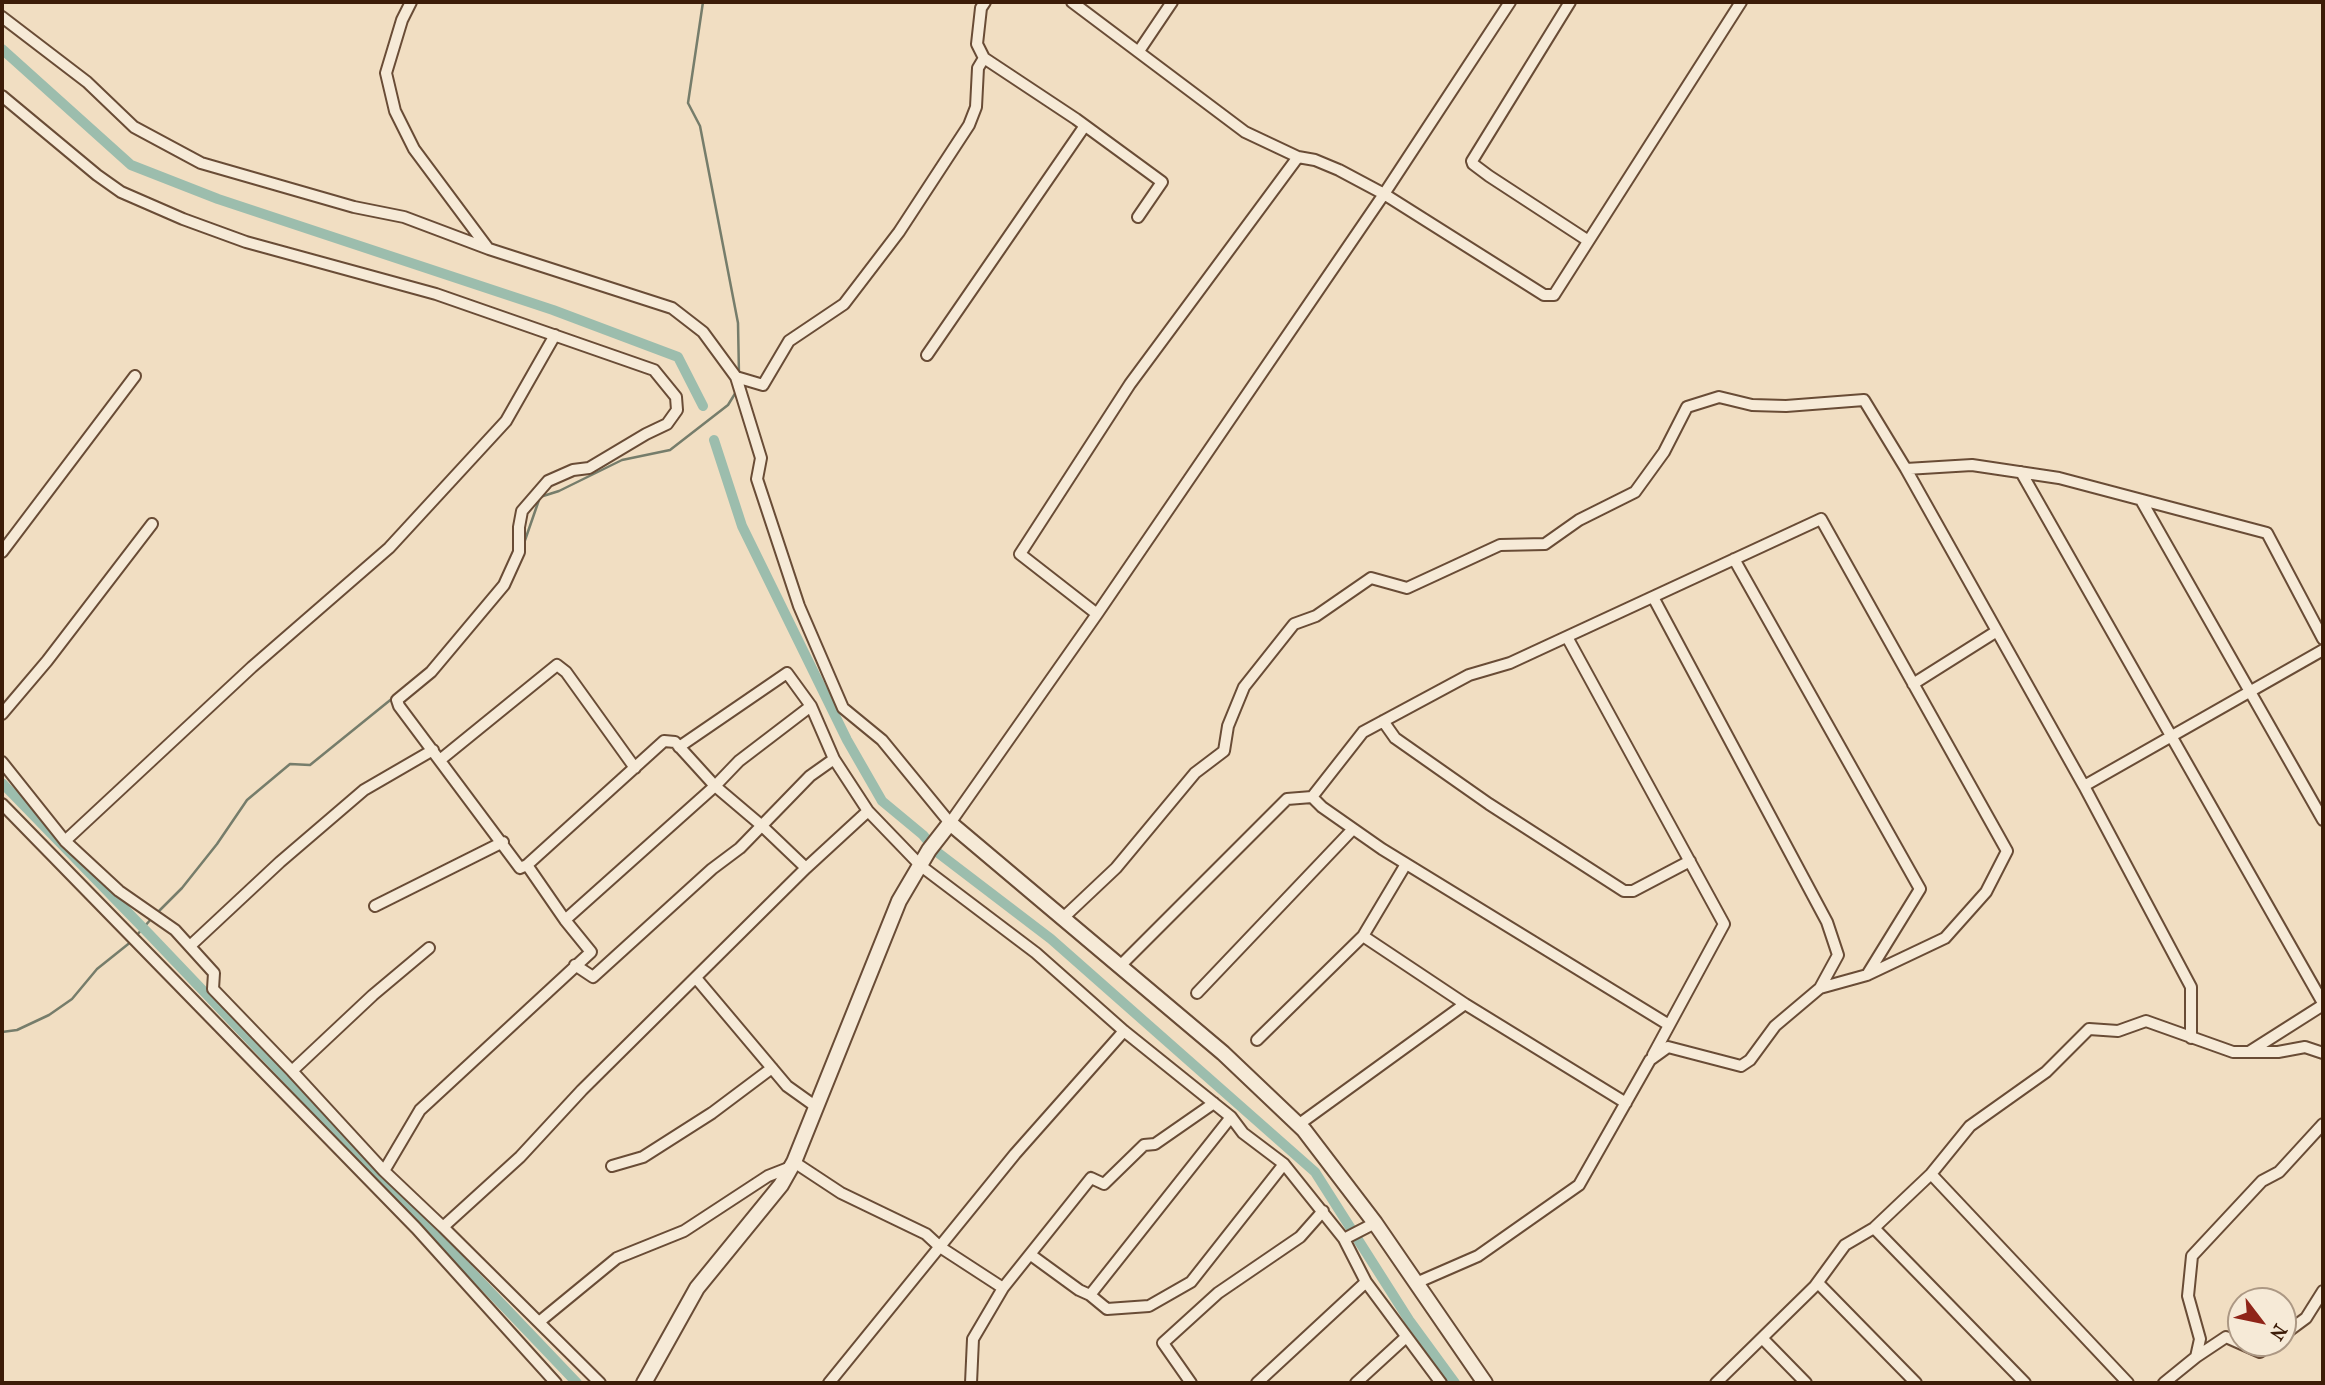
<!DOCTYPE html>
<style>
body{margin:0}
#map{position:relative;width:2325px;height:1385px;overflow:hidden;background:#f1dec2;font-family:"IM FELL French Canon",serif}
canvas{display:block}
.frame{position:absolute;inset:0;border:4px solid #3c1c08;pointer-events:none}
.north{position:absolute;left:2227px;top:1287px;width:70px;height:70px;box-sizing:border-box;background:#f6ead7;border:2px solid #ac9884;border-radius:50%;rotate:122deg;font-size:19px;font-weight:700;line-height:28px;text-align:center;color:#3c1c08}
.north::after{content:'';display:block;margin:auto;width:24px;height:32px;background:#8f2418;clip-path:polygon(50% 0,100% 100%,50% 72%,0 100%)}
</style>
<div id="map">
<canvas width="2325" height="1385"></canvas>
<div class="frame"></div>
<div class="north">N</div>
</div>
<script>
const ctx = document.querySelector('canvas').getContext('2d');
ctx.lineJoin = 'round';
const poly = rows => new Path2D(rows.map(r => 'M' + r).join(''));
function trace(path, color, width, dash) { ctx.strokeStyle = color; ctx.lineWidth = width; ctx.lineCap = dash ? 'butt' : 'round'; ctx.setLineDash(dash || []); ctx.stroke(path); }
const stream = poly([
 [703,2,688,103,700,126,738,323,739,375],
 [523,546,540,497,559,491,622,460,670,450,728,405,736,392],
 [157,913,182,888,217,844,247,800,290,764,310,765,394,697],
 [136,936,152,918],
 [2,1032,17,1030,49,1015,72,999,97,969,132,941]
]);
const canal = poly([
 [2,49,131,165,218,199,553,310,678,357,703,406],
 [714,440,742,526,847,740,882,801,923,835,937,852,1051,939,1315,1172,1409,1320,1455,1383],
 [2,783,149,934,577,1383]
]);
const minor = poly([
 [411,2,402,20,386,73,395,111,414,149,487,247],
 [985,2,981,8,977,44,984,58,1076,119,1162,182,1138,217],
 [1072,2,1245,132,1298,157,1315,160,1339,170,1384,194,1544,295,1554,295,1741,2],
 [1570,2,1472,161,1473,164,1489,176,1587,240],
 [2,17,87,82,134,127,201,163,354,207,404,217,489,249,672,308,703,332,736,377,761,458,757,479,799,606,843,708,882,740,950,823,1097,614,1384,194,1510,2],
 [1139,51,1172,2],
 [2,96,97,175,121,192,183,219,246,242,436,294,654,370,676,397,677,410,667,424,646,434,589,468,573,470,548,481,522,511,519,527,519,552,504,585,431,672,397,700,399,706,520,868,527,865,565,920,591,952,420,1110,384,1171],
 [927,355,1084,127],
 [736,377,763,385,789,341,844,304,899,232,969,125,976,107,978,68,984,58],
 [1906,469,1972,465,2059,478,2267,533,2323,639],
 [2021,472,2323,1003],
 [2141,500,2323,820],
 [2,552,135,376],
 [1734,559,1920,889,1867,975],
 [1653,597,1827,922,1838,955,1820,988],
 [1097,614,1020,554,1130,384,1298,157],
 [1567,637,1724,924,1653,1055],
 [1913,684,1997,631],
 [2,714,47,661,152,524],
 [1383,721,1395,738,1489,804,1624,891,1633,891,1690,861],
 [679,747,787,673,811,706,834,759,868,811,921,866,1036,953,1124,1031,1231,1117,1243,1133,1284,1164,1344,1239,1366,1282,1441,1383],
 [440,760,557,665,566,672,635,768],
 [2,762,65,841,119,891,175,930,214,973,213,989,292,1071,384,1171,443,1227,600,1383],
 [2084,786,2323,650],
 [1312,797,1322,807,1382,849,1669,1025],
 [2,804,416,1228,556,1383],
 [65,841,252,667,389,548,506,421,555,335],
 [806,868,868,811],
 [375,906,503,842],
 [1063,918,1116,868,1195,773,1224,751,1228,726,1244,687,1294,624,1316,616,1371,578,1407,588,1500,545,1545,544,1579,520,1635,492,1664,452,1687,407,1719,397,1752,405,1786,406,1864,400,1906,469,2084,786,2191,987,2191,1038],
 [565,920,715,786,739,761,811,706],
 [190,946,280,862,364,790,433,750],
 [575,965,593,977,712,869,740,848,810,776,834,759],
 [1120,966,1287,799,1312,797,1363,732,1469,675,1510,663,1821,519,2007,851,1986,892,1945,938,1867,975,1820,988,1775,1026,1750,1060,1741,1066,1668,1047,1650,1060,1579,1185,1478,1256,1416,1283],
 [696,978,787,1086,815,1106],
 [1197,993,1353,829],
 [1465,1004,1626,1103],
 [1257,1040,1363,936],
 [2249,1052,2323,1005],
 [292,1071,373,995,429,948],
 [1298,1125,1465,1004,1363,936,1406,864],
 [794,1162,841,1193,926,1234,940,1247,1003,1288],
 [612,1166,643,1157,712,1113,772,1068],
 [1931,1174,2128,1383],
 [443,1227,520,1157,582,1090,806,868,761,825,715,786,675,742,664,741,527,865],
 [1874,1228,2025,1383],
 [1344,1239,1375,1223],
 [1031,1255,1079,1290,1090,1295,1231,1117],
 [1818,1283,1916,1383],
 [1090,1295,1107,1309,1149,1306,1191,1282,1284,1164],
 [539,1322,617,1258,684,1231,768,1176,791,1167],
 [2283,1335,2306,1318,2323,1291],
 [1762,1338,1806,1383],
 [2196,1357,2226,1337,2260,1352,2272,1343],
 [829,1383,1015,1154,1124,1031],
 [971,1383,973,1339,1003,1288,1091,1178,1104,1184,1144,1145,1155,1144,1214,1103],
 [1191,1383,1163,1343,1218,1293,1300,1237,1323,1211],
 [1257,1383,1366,1282],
 [1356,1383,1405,1338],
 [1716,1383,1815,1286,1845,1245,1874,1228,1931,1174,1970,1126,2046,1072,2089,1029,2118,1031,2146,1021,2233,1052,2278,1052,2305,1047,2323,1053],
 [2164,1383,2196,1357,2200,1339,2188,1296,2192,1256,2262,1181,2279,1172,2323,1124]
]);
const tertiary = poly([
 [644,1383,697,1288,781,1185,794,1162,899,901,929,850,950,823,1223,1053,1304,1130,1375,1223,1485,1383]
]);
trace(stream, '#767d6b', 2.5);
trace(canal, '#9cbdad', 10);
trace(minor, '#694c36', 14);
trace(tertiary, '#694c36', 18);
trace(minor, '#f6ead7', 10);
trace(tertiary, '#f6ead7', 14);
</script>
